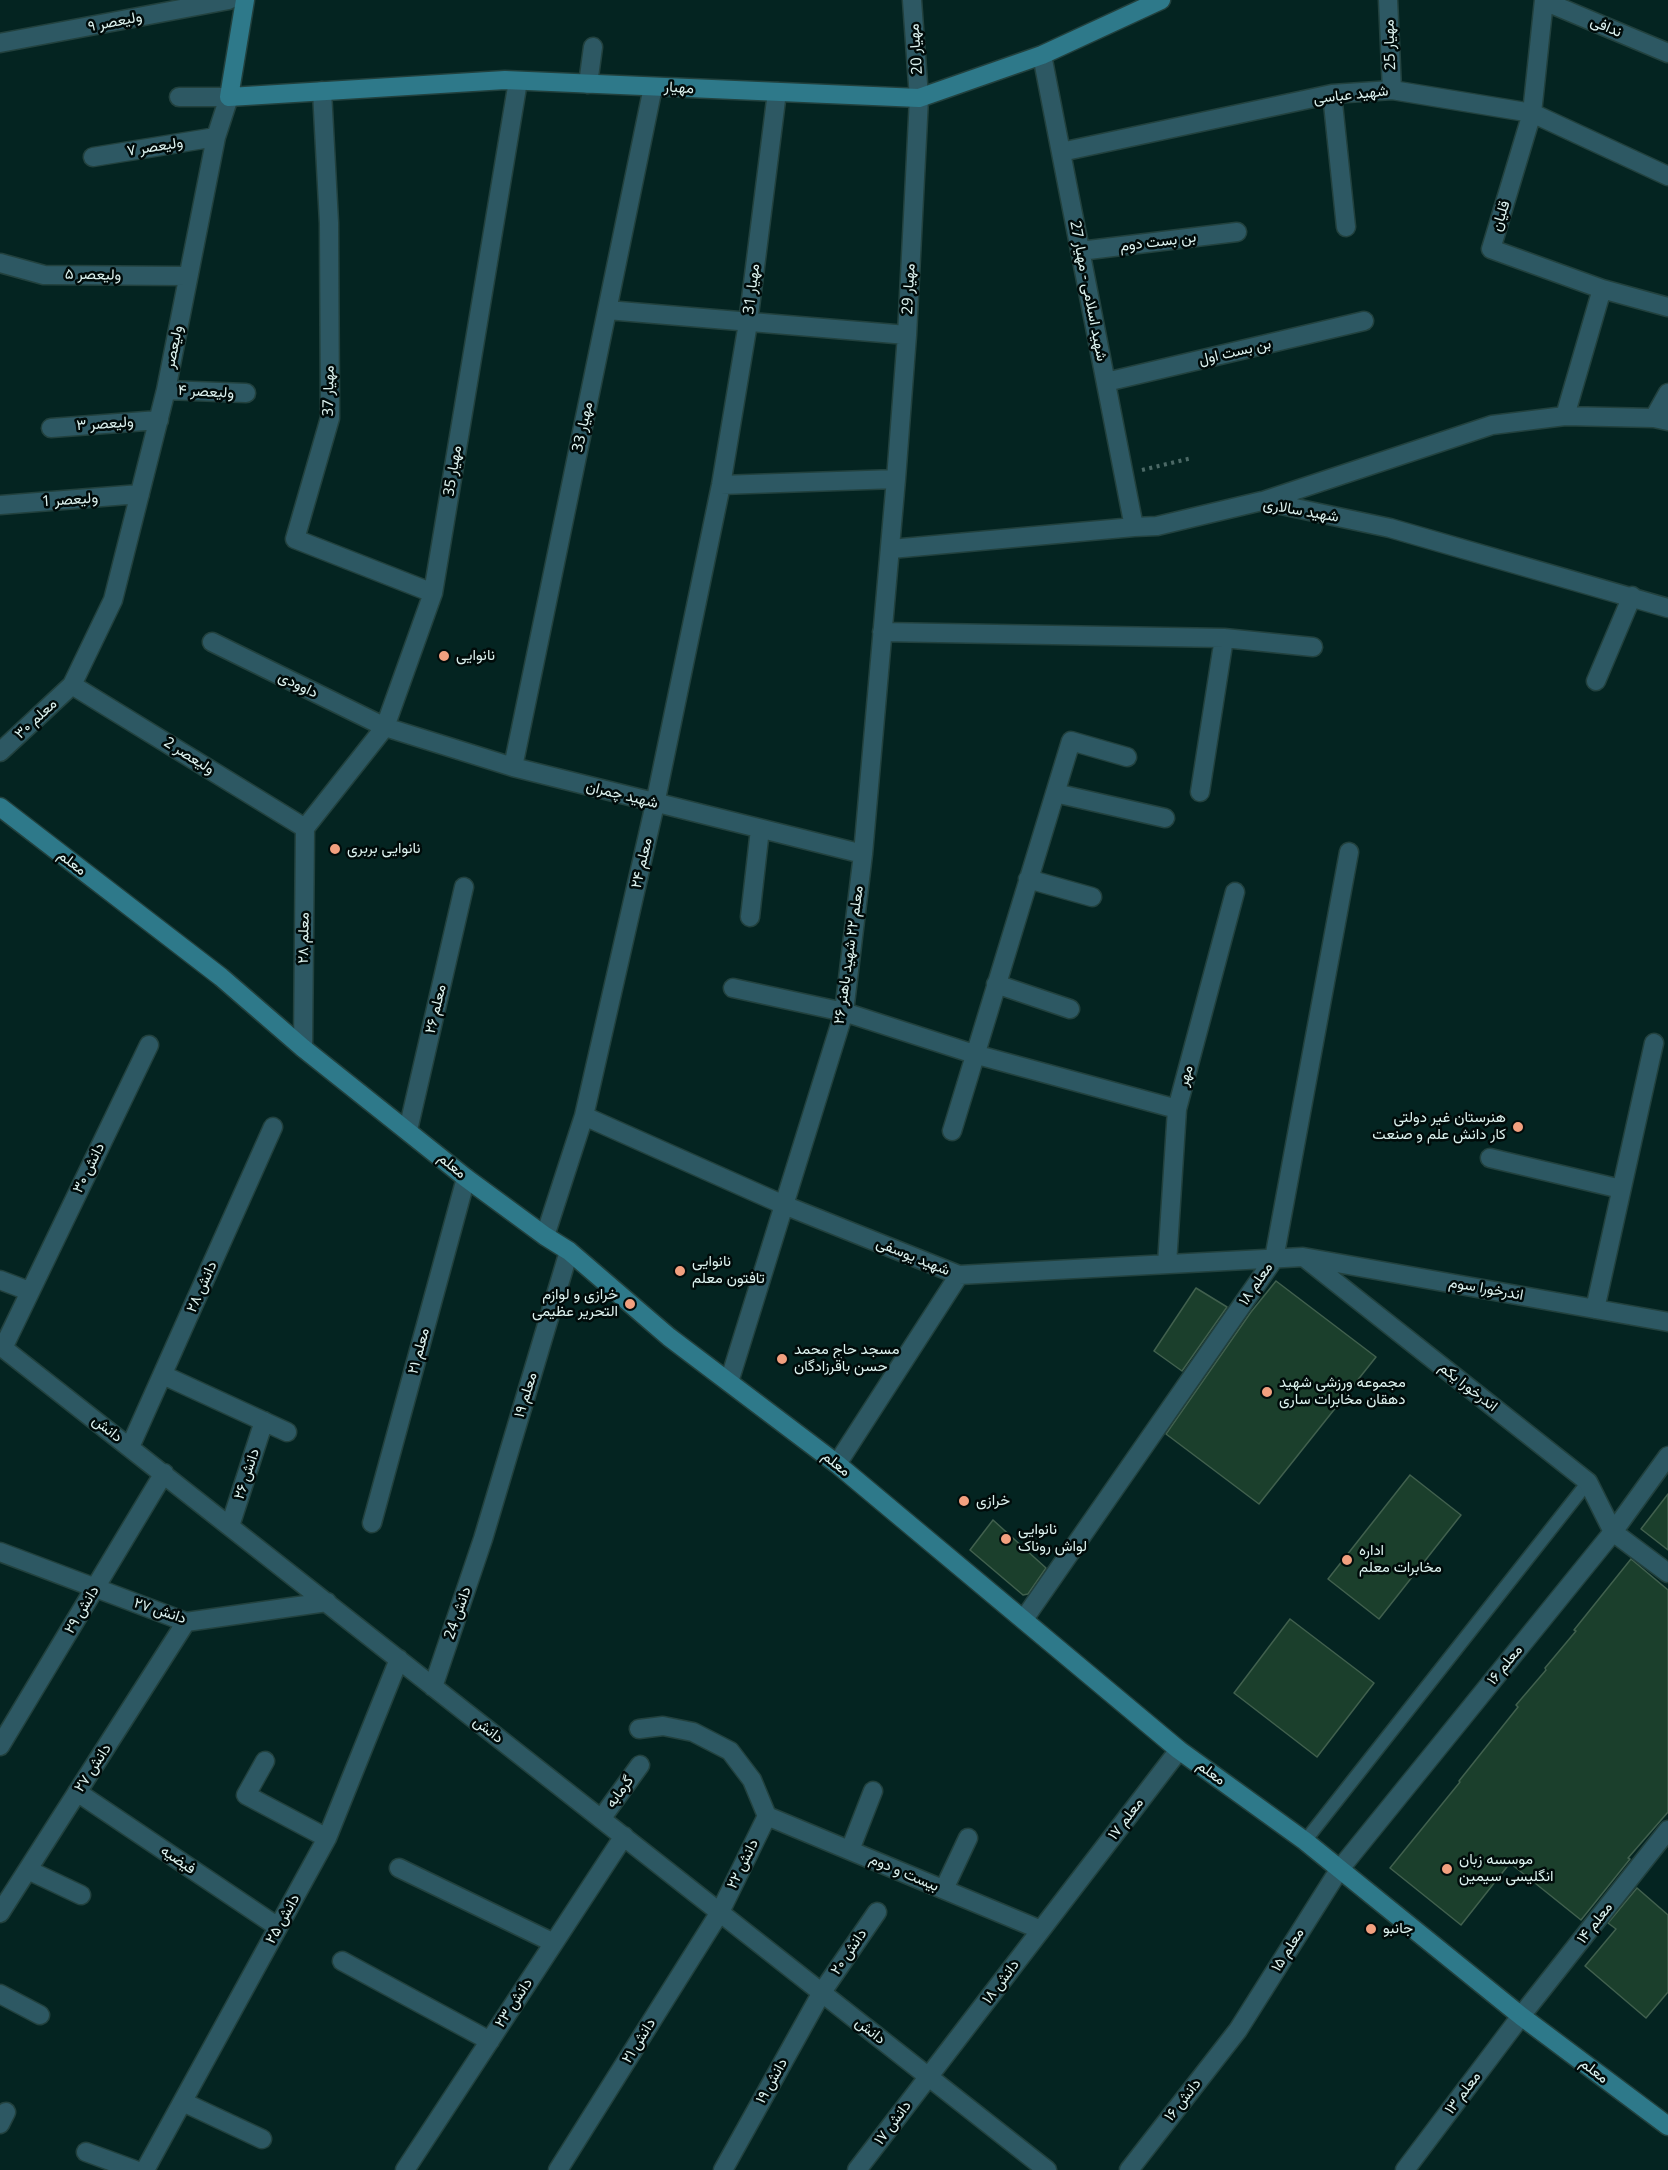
<!DOCTYPE html>
<meta charset="utf-8">
<style>
body{margin:0}
canvas{display:block;background:#042421}
</style>
<canvas width="1668" height="2170"></canvas>
<script>
const ctx = document.querySelector('canvas').getContext('2d');
ctx.lineJoin = 'round';
function fillPath(path, color) { ctx.fillStyle = color; ctx.fill(path, 'evenodd'); }
const poly = rows => new Path2D(rows.map(r => 'M' + r).join(''));
function trace(path, color, width, dash) { ctx.strokeStyle = color; ctx.lineWidth = width; ctx.lineCap = dash ? 'butt' : 'round'; ctx.setLineDash(dash || []); ctx.stroke(path); }
function drawText(font, color, halo, rows, align = 'center') {
  ctx.font = font + ' "Noto Sans",Vazirmatn,sans-serif'; ctx.lineWidth = 5; ctx.setLineDash([]); ctx.textBaseline = 'middle'; ctx.strokeStyle = halo; ctx.fillStyle = color; for (const [text, x, y, turn = 0] of rows) {
    ctx.save(); ctx.translate(x, y); ctx.rotate((+turn || 0) * Math.PI / 180); ctx.textAlign = isNaN(turn) ? turn : align; if (halo) ctx.strokeText(text, 0, 0); ctx.fillText(text, 0, 0); ctx.restore();
  }
}
const building = poly([
 [1276,1281,1376,1357,1259,1504,1166,1434,1251,1312,1276,1281],
 [1196,1288,1227,1307,1182,1371,1154,1351,1196,1288],
 [1410,1475,1461,1515,1379,1619,1328,1579,1410,1475],
 [1668,1494,1668,1550,1641,1529,1668,1494],
 [993,1520,1046,1568,1028,1594,1023,1595,970,1550,993,1520],
 [1631,1559,1668,1590,1668,1812,1628,1858,1630,1859,1581,1920,1510,1863,1461,1925,1390,1868,1460,1782,1459,1781,1518,1707,1516,1705,1546,1670,1545,1668,1576,1631,1574,1630,1631,1559],
 [1290,1619,1374,1683,1317,1757,1234,1693,1290,1619],
 [1637,1888,1668,1915,1668,1992,1646,2018,1585,1966,1616,1929,1608,1923,1637,1888]
]);
const path = poly([
 [1142,470,1192,458]
]);
const lane = poly([
 [1305,1841,1588,1482]
]);
const street = poly([
 [1388,0,1392,90],
 [1544,0,1532,113,1491,249,1602,289,1668,307],
 [1544,1,1668,53],
 [0,43,229,0],
 [1042,55,1134,527],
 [588,84,593,47],
 [322,91,329,223,330,418,295,539,433,593],
 [1332,94,1346,227],
 [1061,152,1332,94,1392,90,1532,113,1668,176],
 [93,157,216,137],
 [1080,251,1237,232],
 [0,263,44,275,188,276],
 [607,310,907,335],
 [1106,382,1364,321],
 [166,390,246,393],
 [1565,416,1602,289],
 [1654,418,1668,393],
 [51,428,159,420],
 [896,479,907,335,919,98,912,0],
 [721,485,896,479,863,854,844,1012,729,1382],
 [1263,501,1492,425,1565,416,1654,418,1668,421],
 [0,505,140,494],
 [891,549,1134,527,1157,526,1262,501,1390,528,1668,608],
 [882,632,1224,638,1313,647],
 [212,642,385,727,513,767,863,854],
 [1596,681,1632,596],
 [72,685,305,828],
 [0,752,72,685,113,600,166,390,216,137,229,97,179,97],
 [513,767,653,87],
 [1200,792,1224,638],
 [1055,793,1165,818],
 [305,828,385,727,433,593,518,81],
 [1028,879,1092,897],
 [750,917,760,829],
 [996,984,1070,1009],
 [733,988,844,1012,974,1054,1177,1109],
 [149,1045,3,1348,1047,2170],
 [303,1048,305,828],
 [584,1116,784,1205,959,1275,1303,1257,1668,1322],
 [408,1130,464,887],
 [952,1131,1071,741,1127,757],
 [1490,1158,1621,1189],
 [545,1236,584,1116,655,804,721,485,748,323,777,92],
 [1305,1258,1588,1482,1613,1532,1668,1573],
 [1167,1264,1177,1109,1235,892],
 [0,1280,29,1291],
 [1595,1309,1654,1043],
 [163,1375,287,1432],
 [130,1447,273,1127],
 [837,1464,959,1275],
 [372,1523,466,1178],
 [230,1526,264,1421],
 [0,1552,186,1622,327,1602],
 [1024,1619,1274,1259,1349,852],
 [433,1687,483,1539,569,1251],
 [639,1729,663,1726,693,1732,730,1751,752,1780,767,1816],
 [0,1746,164,1473],
 [265,1761,246,1795,327,1838],
 [77,1792,278,1927],
 [767,1816,1041,1930],
 [601,1819,640,1765],
 [850,1850,873,1791],
 [399,1868,554,1943],
 [28,1870,81,1895],
 [944,1889,968,1838],
 [0,1913,186,1622],
 [342,1961,490,2041],
 [0,1994,40,2015],
 [183,2102,262,2139],
 [0,2124,6,2112],
 [86,2152,135,2170],
 [145,2170,327,1838,399,1659],
 [405,2170,624,1836],
 [558,2170,720,1912,767,1816],
 [723,2170,822,1992,877,1912],
 [857,2170,1179,1750],
 [1129,2170,1238,2030,1339,1870,1613,1532,1668,1456],
 [1405,2170,1521,2016,1668,1830]
]);
const secondary = poly([
 [245,0,229,97,505,80,919,98,1042,55,1161,0],
 [0,807,221,977,303,1048,466,1178,545,1236,569,1251,669,1337,837,1464,1179,1750,1305,1841,1521,2016,1668,2126]
]);
const markers = [
 [444,656,6,"#f2a07f"],
 [335,849,6,"#f2a07f"],
 [1518,1127,6,"#f2a07f"],
 [680,1271,6,"#f2a07f"],
 [630,1304,6,"#f2a07f"],
 [782,1359,6,"#f2a07f"],
 [1267,1392,6,"#f2a07f"],
 [964,1501,6,"#f2a07f"],
 [1006,1539,6,"#f2a07f"],
 [1347,1560,6,"#f2a07f"],
 [1447,1869,6,"#f2a07f"],
 [1371,1929,6,"#f2a07f"]
];
const streetNames = [
 ["ولیعصر ۹",115,22,-11],
 ["ندافی",1606,27,23],
 ["مهیار 25",1390,45,-92],
 ["مهیار 20",916,49,-94],
 ["مهیار",679,88,3],
 ["شهید عباسی",1351,95,-6],
 ["ولیعصر ۷",155,147,-9],
 ["قلیان",1501,216,-73],
 ["بن بست دوم",1158,242,-7],
 ["ولیعصر ۵",93,275,1],
 ["مهیار 31",752,289,-83],
 ["مهیار 29",909,289,-87],
 ["شهید اسلامی - مهیار 27",1088,291,79],
 ["ولیعصر",174,347,-79],
 ["بن بست اول",1235,352,-13],
 ["مهیار 37",329,391,-89],
 ["ولیعصر ۴",206,392,3],
 ["ولیعصر ۳",105,424,-4],
 ["مهیار 33",583,427,-78],
 ["مهیار 35",453,471,-81],
 ["ولیعصر 1",70,500,-4],
 ["شهید سالاری",1301,511,10],
 ["داوودی",298,685,26],
 ["معلم ۳۰",36,719,-43],
 ["ولیعصر 2",189,756,32],
 ["شهید چمران",622,795,14],
 ["معلم",72,863,37],
 ["معلم ۲۴",642,863,-77],
 ["معلم ۲۸",304,938,-89],
 ["معلم ۲۲ شهید باهنر ۲۶",849,955,-82],
 ["معلم ۲۶",436,1009,-77],
 ["مهر",1186,1076,-75],
 ["معلم",452,1166,39],
 ["دانش ۳۰",89,1168,-64],
 ["شهید یوسفی",913,1257,22],
 ["معلم ۱۸",1256,1284,-56],
 ["دانش ۲۸",202,1287,-66],
 ["اندرخورا سوم",1486,1289,10],
 ["معلم ۲۱",419,1351,-75],
 ["اندرخورا یکم",1468,1387,38],
 ["معلم ۱۹",526,1395,-73],
 ["دانش",107,1429,38],
 ["معلم",836,1464,38],
 ["دانش ۲۶",247,1474,-72],
 ["دانش ٢٩",82,1610,-59],
 ["دانش ۲۷",160,1611,18],
 ["دانش 24",458,1613,-71],
 ["معلم ۱۶",1505,1665,-51],
 ["دانش",488,1730,38],
 ["دانش ٢٧",93,1768,-57],
 ["معلم",1211,1773,36],
 ["گرمابه",620,1792,-54],
 ["معلم ١٧",1126,1819,-53],
 ["فیضیه",178,1860,34],
 ["دانش ۲۲",743,1864,-64],
 ["بیست و دوم",904,1873,23],
 ["دانش ۲۵",283,1919,-61],
 ["معلم ۱۴",1595,1923,-52],
 ["معلم ۱۵",1288,1950,-58],
 ["دانش ۲۰",849,1952,-56],
 ["دانش ١٨",1001,1982,-53],
 ["دانش ٢٣",514,2003,-57],
 ["دانش",870,2031,38],
 ["دانش ٢١",639,2041,-58],
 ["معلم",1594,2071,37],
 ["دانش ١٩",772,2081,-61],
 ["معلم ١٣",1463,2093,-53],
 ["دانش ۱۶",1183,2100,-52],
 ["دانش ۱۷",893,2123,-53]
];
const poiNames = [
 ["نانوایی",456,656],
 ["نانوایی بربری",347,849],
 ["هنرستان غیر دولتی",1506,1118,"right"],
 ["کار دانش علم و صنعت",1506,1135,"right"],
 ["نانوایی",692,1262],
 ["تافتون معلم",692,1279],
 ["خرازی و لوازم",618,1295,"right"],
 ["التحریر عظیمی",618,1312,"right"],
 ["مسجد حاج محمد",794,1350],
 ["حسن باقرزادگان",794,1367],
 ["مجموعه ورزشی شهید",1279,1383],
 ["دهقان مخابرات ساری",1279,1400],
 ["خرازی",976,1501],
 ["نانوایی",1018,1530],
 ["لواش روناک",1018,1547],
 ["اداره",1359,1551],
 ["مخابرات معلم",1359,1568],
 ["موسسه زبان",1459,1860],
 ["انگلیسی سیمین",1459,1877],
 ["جانبو",1383,1929]
];
fillPath(building, '#1b3f2c');
trace(building, '#41604e', 1.5);
trace(lane, '#22413e', 15);
trace(street, '#22413e', 21);
trace(secondary, '#22413e', 21);
trace(path, '#4c6966', 4, [3, 4.5]);
trace(lane, '#2d5863', 12);
trace(street, '#2d5863', 18);
trace(secondary, '#2e798a', 18);
for (const [x, y, r, color] of markers) { const dot = new Path2D(); dot.arc(x, y, r, 0, 2 * Math.PI); ctx.fillStyle = color; ctx.fill(dot); trace(dot, '#000b0a', 2); }
drawText('15px', '#dcf2ef', '#000b0a', streetNames);
drawText('15px', '#dcf2ef', '#000b0a', poiNames, 'left');
</script>
